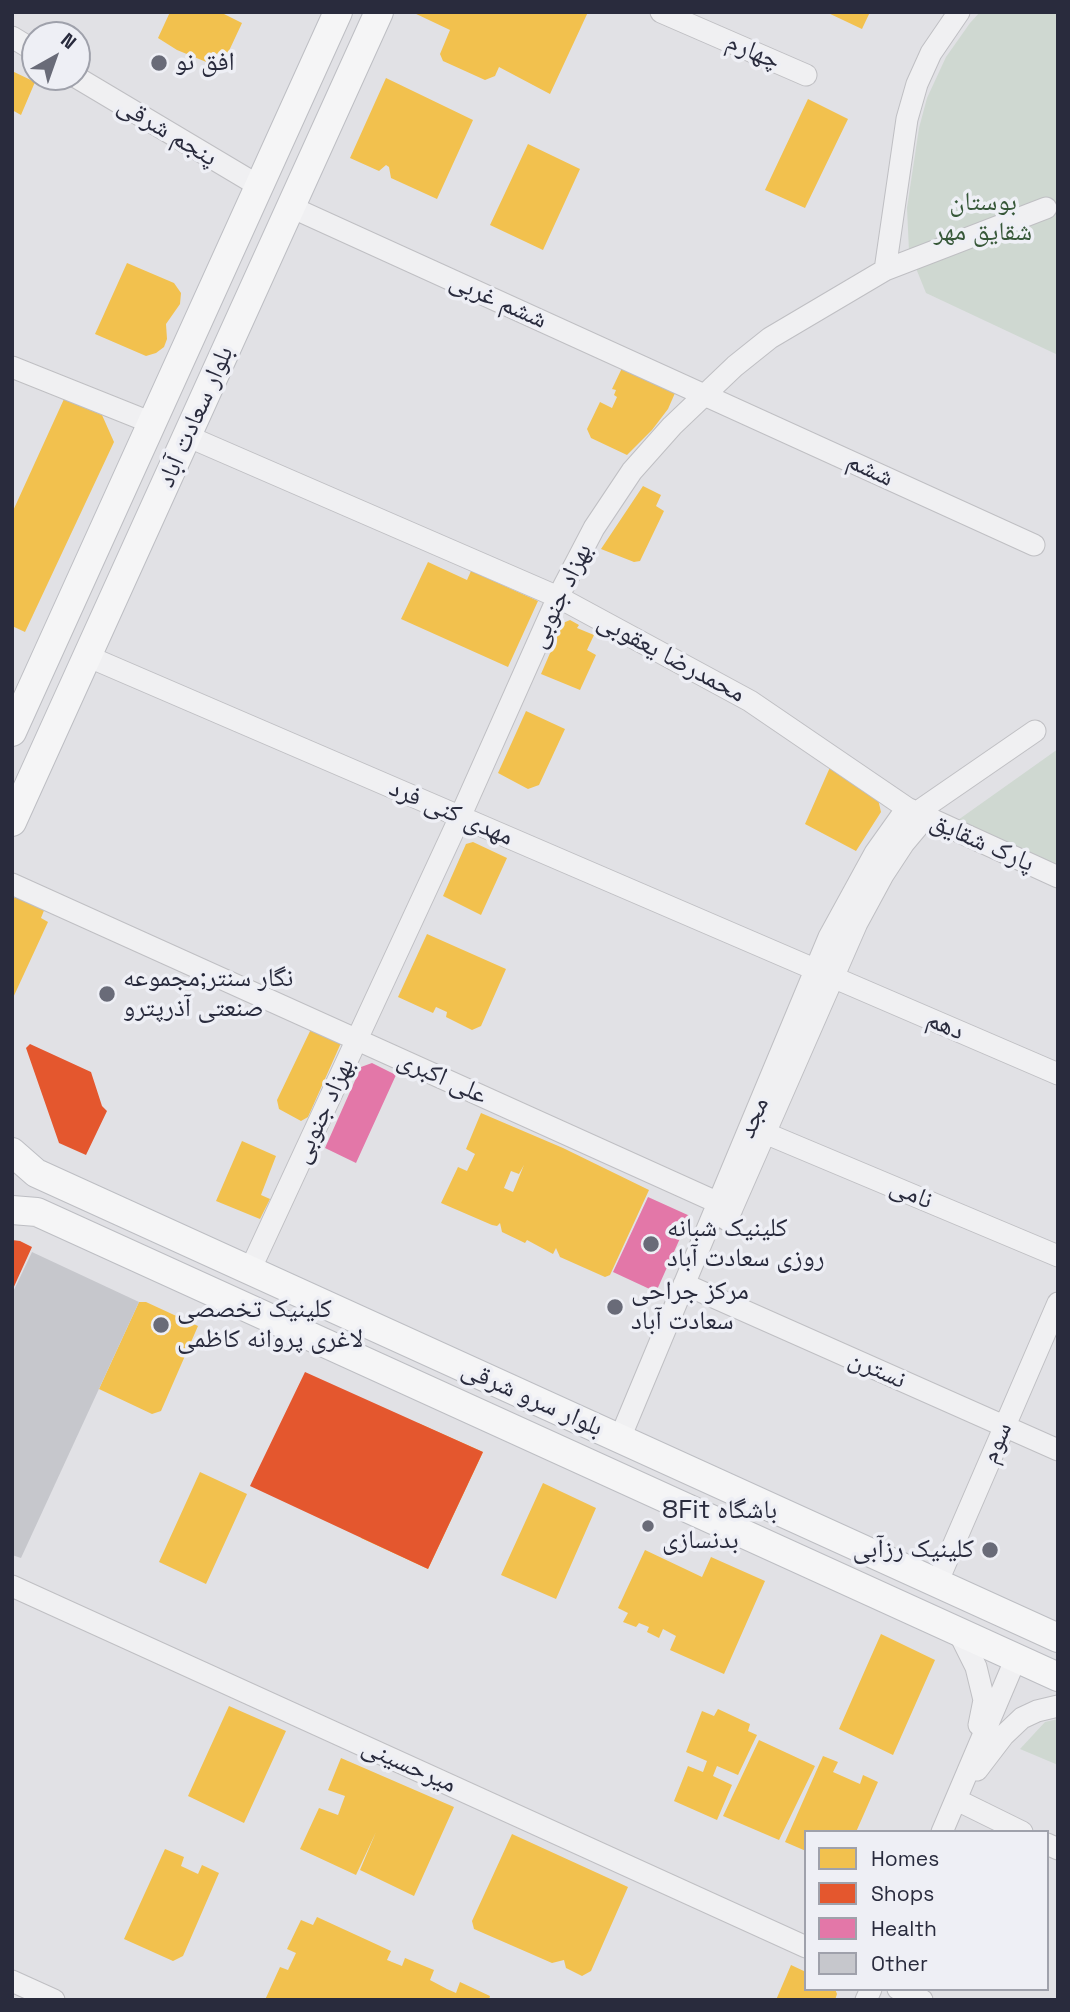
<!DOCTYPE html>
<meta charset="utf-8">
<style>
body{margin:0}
#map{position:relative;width:1070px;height:2012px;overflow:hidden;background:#e1e1e5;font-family:"Space Grotesk",sans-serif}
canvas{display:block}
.frame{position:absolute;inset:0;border:14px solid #292b3d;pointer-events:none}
.legend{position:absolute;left:804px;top:1830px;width:245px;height:161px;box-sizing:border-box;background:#eeeff5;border:2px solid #9fa1ab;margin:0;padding:9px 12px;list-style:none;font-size:21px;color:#292b3d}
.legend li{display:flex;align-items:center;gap:14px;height:35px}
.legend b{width:35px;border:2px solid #9fa1ab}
.north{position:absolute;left:21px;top:21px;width:70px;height:70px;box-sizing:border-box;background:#eeeff5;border:2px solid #9fa1ab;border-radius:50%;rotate:40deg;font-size:19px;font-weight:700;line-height:28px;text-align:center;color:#292b3d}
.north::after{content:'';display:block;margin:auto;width:24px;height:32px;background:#696b78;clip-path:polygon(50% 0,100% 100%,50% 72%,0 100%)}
</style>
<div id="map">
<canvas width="1070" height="2012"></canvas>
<div class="frame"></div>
<ul class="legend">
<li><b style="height:19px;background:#f2c14e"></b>Homes</li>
<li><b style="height:19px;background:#e4572e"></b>Shops</li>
<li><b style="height:19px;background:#e377a8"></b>Health</li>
<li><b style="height:19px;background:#c6c7cc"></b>Other</li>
</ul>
<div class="north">N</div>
</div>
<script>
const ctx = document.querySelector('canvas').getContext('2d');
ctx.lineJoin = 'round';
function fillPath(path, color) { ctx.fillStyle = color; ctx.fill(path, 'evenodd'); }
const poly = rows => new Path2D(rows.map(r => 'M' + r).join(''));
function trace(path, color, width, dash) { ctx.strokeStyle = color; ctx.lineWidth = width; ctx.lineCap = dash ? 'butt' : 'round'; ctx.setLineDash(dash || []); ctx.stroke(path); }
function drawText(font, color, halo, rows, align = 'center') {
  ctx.font = font + ' "Space Grotesk","Noto Naskh Arabic",sans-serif'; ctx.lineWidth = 7; ctx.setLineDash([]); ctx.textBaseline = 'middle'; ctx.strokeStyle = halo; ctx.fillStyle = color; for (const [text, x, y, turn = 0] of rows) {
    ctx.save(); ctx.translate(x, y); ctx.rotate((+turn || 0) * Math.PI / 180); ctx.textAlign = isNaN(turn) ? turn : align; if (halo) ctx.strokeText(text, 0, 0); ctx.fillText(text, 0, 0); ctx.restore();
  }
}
const green = poly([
 [980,12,1058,12,1058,355,926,293,909,251,907,208,919,128,927,98,946,57,970,23],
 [1058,749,1058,866,958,820],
 [1058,1719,1058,1765,1020,1749,1045,1722]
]);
const homes = poly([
 [170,12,220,12,242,23,221,68,177,50,158,38],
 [412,12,588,12,550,94,499,67,495,76,485,80,443,61,440,54,450,30],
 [826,12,870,12,862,29],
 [12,71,35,82,21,115,12,110],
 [386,78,473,120,437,199,391,178,389,167,386,165,379,171,350,158],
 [808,99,848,119,805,208,765,190],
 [528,144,580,169,543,250,490,225],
 [127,263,174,283,181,293,180,304,166,324,167,339,164,347,156,353,146,356,95,334],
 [622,368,675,393,668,409,652,430,627,455,591,438,587,429,600,402,612,408,617,397,614,395,616,390,612,389],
 [64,399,102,415,114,442,25,632,12,626,12,513],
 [643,486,661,495,656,506,664,511,640,561,634,562,601,549],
 [428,562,467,580,471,571,538,601,508,667,401,619],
 [570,620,579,625,577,628,594,635,587,650,596,655,580,690,541,674,563,623],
 [526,711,565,729,539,785,528,789,498,773],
 [831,765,878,799,881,812,856,851,805,824],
 [473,842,507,858,481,915,443,896,466,844],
 [19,896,45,908,41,918,48,922,12,1000,12,899],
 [427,934,506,969,481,1026,472,1030,446,1017,447,1012,436,1007,433,1013,398,997],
 [312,1027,341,1043,308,1117,301,1121,279,1109,277,1100],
 [481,1113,563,1148,649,1190,610,1275,605,1277,560,1257,556,1248,553,1254,527,1240,525,1243,502,1232,500,1223,497,1226,492,1225,441,1203,458,1167,467,1171,475,1154,466,1149],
 [524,1165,513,1192,504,1188,511,1171,519,1174],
 [242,1141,276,1156,261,1195,270,1199,260,1219,216,1201],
 [139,1302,146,1302,198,1326,161,1411,152,1414,99,1389],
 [418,1423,483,1452,428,1569,361,1538],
 [200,1472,247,1494,206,1584,159,1562],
 [543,1483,596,1508,556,1599,501,1575],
 [645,1550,702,1577,711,1557,765,1581,724,1674,670,1650,676,1636,663,1629,659,1638,647,1632,649,1627,639,1623,636,1627,623,1622,628,1613,618,1608],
 [881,1634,935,1660,893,1755,839,1729],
 [229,1706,286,1731,244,1823,188,1796],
 [718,1709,750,1724,748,1731,757,1735,738,1775,717,1766,713,1776,732,1785,717,1820,674,1801,688,1766,703,1772,707,1761,686,1752,702,1711,714,1716],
 [759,1740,815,1766,779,1840,723,1816],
 [823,1756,838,1762,833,1772,860,1784,863,1775,878,1782,856,1832,806,1832,806,1851,785,1842],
 [341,1758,454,1807,414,1896,360,1870,376,1832,356,1875,300,1849,319,1808,338,1815,345,1796,328,1790],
 [512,1834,628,1887,591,1971,582,1976,566,1968,564,1960,552,1963,474,1929,472,1921],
 [165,1849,184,1857,181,1866,198,1874,202,1865,219,1873,183,1956,173,1961,124,1939],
 [317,1917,391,1951,387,1960,402,1966,405,1958,434,1970,430,1980,447,1989,456,1993,460,1982,490,1996,489,2000,265,2000,280,1967,288,1970,296,1953,287,1949,301,1920,313,1925],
 [791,1965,806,1972,806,1989,835,1989,837,1994,835,2000,776,2000]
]);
const shops = poly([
 [30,1044,91,1072,102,1106,107,1111,86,1155,59,1143,26,1048],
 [12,1240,20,1241,32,1247,12,1291],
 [305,1372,483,1452,428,1569,250,1486]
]);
const health = poly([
 [372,1063,396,1075,356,1163,325,1148,361,1067],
 [648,1197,690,1216,656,1292,613,1272]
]);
const building = poly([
 [32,1252,139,1302,21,1558,12,1555,12,1294]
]);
const minor = poly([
 [661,12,806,75],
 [12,37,35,51],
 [76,77,259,186],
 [291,207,1034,545],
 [885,270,1046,208],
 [12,367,152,423],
 [187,436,558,597,750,701,907,808,1058,877],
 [87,656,1058,1074],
 [916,813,1035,731],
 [12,884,732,1209],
 [753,1128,1058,1256],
 [727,1220,857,923,883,875,904,843,925,818],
 [250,1270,460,817,558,597,594,528,632,471,672,426,735,366,770,338,885,270,907,119,917,84,931,53,959,12],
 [684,1284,1058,1450],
 [620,1438,829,937,875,853,907,808],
 [937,1583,1058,1303],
 [12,1586,806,1947],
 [958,1631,976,1667,984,1700,979,1725],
 [977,1770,1003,1736,1022,1718,1037,1711,1058,1706],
 [957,1800,1022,1832],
 [942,1832,1016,1658],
 [1047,1844,1058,1849],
 [12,1981,54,2000],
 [898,1989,922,2000],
 [866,2000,871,1989]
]);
const major = poly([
 [12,732,338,12],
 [12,822,379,12],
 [12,1152,36,1173,1058,1638],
 [12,1210,37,1212,1058,1677]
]);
const markers = [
 [159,63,9,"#696b78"],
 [107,994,9,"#696b78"],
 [651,1244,9,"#696b78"],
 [615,1307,9,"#696b78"],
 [161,1325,9,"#696b78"],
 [648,1526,7,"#696b78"],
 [990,1550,9,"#696b78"]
];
const streetNames = [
 ["چهارم",753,52,23],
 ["پنجم شرقی",167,132,31],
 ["ششم غربی",498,301,24],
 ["بلوار سعادت آباد",196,417,-66],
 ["ششم",870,470,25],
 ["بهزاد جنوبی",561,596,-64],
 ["محمدرضا یعقوبی",671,658,28],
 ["مهدی کنی فرد",451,813,23],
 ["پارک شقایق",982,843,24],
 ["دهم",945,1026,23],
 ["علی اکبری",442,1078,24],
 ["بهزاد جنوبی",324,1111,-65],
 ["مجد",754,1118,-67],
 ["نامی",911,1194,23],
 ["نسترن",877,1370,24],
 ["بلوار سرو شرقی",532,1399,24],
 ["سوم",997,1443,-67],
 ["میرحسینی",409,1766,24]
];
const poiNames = [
 ["افق نو",175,63],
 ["نگار سنتر;مجموعه",123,979],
 ["صنعتی آذرپترو",123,1009],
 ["کلینیک شبانه",667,1229],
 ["روزی سعادت آباد",667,1259],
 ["مرکز جراحی",631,1292],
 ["سعادت آباد",631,1322],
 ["کلینیک تخصصی",177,1310],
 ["لاغری پروانه کاظمی",177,1340],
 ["8Fit باشگاه",662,1511],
 ["بدنسازی",662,1541],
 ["کلینیک رزآبی",974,1550,"right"]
];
const parkNames = [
 ["بوستان",983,203],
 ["شقایق مهر",983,233]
];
fillPath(green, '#cfd8d1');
fillPath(homes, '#f2c14e');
fillPath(shops, '#e4572e');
fillPath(health, '#e377a8');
fillPath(building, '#c6c7cc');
trace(minor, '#bfbfc3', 23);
trace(major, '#bdbec3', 30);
trace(minor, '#f0f0f2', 21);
trace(major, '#f5f5f6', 28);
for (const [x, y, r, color] of markers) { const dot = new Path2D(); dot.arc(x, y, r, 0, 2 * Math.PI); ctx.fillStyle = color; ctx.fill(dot); trace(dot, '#eeeff5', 2.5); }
drawText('26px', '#292b3d', '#eeeff5', streetNames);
drawText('26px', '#292b3d', '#eeeff5', poiNames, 'left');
drawText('26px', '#375839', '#eeeff5', parkNames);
</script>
